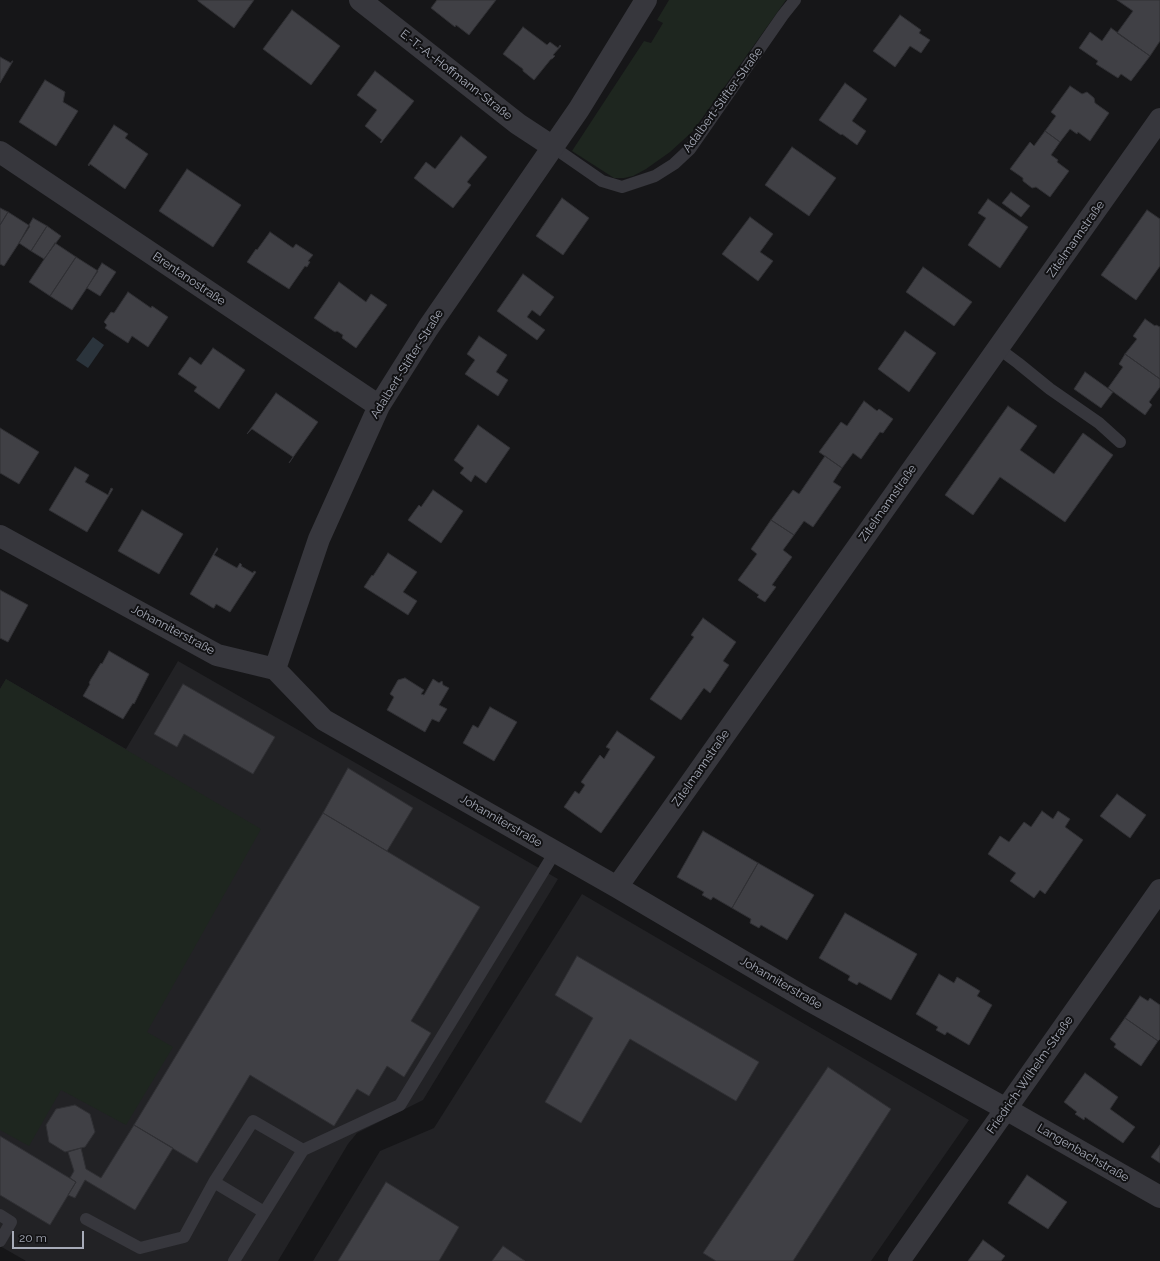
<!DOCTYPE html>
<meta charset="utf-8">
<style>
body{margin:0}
#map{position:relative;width:1160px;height:1261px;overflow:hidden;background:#161618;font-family:Raleway,sans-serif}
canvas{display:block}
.scale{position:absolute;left:12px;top:1231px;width:72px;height:18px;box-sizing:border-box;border:2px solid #a7abb8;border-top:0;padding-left:5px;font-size:12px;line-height:14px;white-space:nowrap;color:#a7abb8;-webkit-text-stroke:3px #111113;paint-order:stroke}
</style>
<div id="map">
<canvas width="1160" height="1261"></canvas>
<div class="scale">20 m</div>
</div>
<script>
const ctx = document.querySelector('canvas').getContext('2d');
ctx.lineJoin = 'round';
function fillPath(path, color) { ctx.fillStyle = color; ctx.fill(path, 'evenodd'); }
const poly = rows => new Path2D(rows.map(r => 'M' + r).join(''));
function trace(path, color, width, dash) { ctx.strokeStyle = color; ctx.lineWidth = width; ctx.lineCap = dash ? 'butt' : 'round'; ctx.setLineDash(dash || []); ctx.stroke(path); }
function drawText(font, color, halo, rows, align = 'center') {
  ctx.font = font + ' Raleway,sans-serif'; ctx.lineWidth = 4; ctx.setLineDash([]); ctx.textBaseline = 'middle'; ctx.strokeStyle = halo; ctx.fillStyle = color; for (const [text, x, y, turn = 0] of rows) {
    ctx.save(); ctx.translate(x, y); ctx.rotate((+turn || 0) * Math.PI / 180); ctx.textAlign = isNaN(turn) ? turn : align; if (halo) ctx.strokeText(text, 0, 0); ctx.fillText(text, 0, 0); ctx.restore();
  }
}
const built = poly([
 [178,661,558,879,423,1100,357,1133,348,1144,278,1261,26,1261,0,1246,0,689,6,679,126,749],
 [582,894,969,1120,871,1261,313,1261,380,1151,434,1128]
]);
const green = poly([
 [669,0,786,0,693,131,670,152,646,169,633,176,624,178,614,178,572,151,644,41,651,43,663,23,657,20],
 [6,679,261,829,147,1032,173,1047,126,1125,61,1090,29,1146,0,1130,0,689]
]);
const water = poly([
 [93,337,104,345,88,368,76,360]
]);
const building = poly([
 [198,0,254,0,234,28,198,1,198,0],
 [437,0,496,0,469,35,456,25,455,27,431,8,437,0],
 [1117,0,1160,0,1160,41,1150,56,1117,33,1133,11,1117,0],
 [292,10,340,46,311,85,263,49,292,10],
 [900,15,921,30,919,33,930,40,921,53,910,46,895,67,873,51,900,15],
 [523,27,547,45,550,42,558,48,560,45,561,46,553,55,555,56,552,59,551,59,534,80,523,71,523,69,503,54,523,27],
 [1111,28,1150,56,1131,81,1121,74,1118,78,1096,64,1098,61,1079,48,1090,32,1102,41,1111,28],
 [0,57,11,63,12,61,13,61,0,83,0,57],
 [375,71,414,101,381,143,380,142,382,140,365,126,377,110,357,95,375,71],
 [45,80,65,92,63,102,78,111,56,146,19,122,45,80],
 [845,83,867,99,852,121,866,131,857,145,842,134,841,135,819,120,845,83],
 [1070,86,1082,94,1087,92,1094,98,1095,103,1109,113,1090,141,1078,132,1077,134,1070,129,1060,142,1045,131,1056,116,1051,112,1070,86],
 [114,125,128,134,125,138,148,154,125,189,90,164,89,166,88,165,114,125],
 [1045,131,1060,142,1051,155,1058,160,1057,162,1069,171,1050,197,1036,187,1032,188,1023,181,1023,178,1010,169,1030,142,1034,146,1045,131],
 [461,136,487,157,467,182,471,185,453,208,414,178,426,162,435,169,461,136],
 [792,147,836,178,809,216,765,185,792,147],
 [187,169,241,205,213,247,159,211,187,169],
 [1011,192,1030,206,1021,217,1002,203,1011,192],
 [562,198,589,218,563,255,536,236,562,198],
 [988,199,1028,227,1000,268,968,245,986,218,978,213,988,199],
 [0,208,8,212,0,225,0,208],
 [1147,210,1160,219,1160,266,1136,300,1101,275,1147,210],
 [8,212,30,226,4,266,0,264,0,225,8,212],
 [750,217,773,234,760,252,773,261,758,281,722,254,750,217],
 [33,218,47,226,31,251,19,243,33,218],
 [47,226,61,236,44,259,31,251,47,226],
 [270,232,293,248,296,244,313,255,308,261,310,262,307,267,305,266,289,289,247,262,256,249,257,250,270,232],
 [55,243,76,257,50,296,29,282,55,243],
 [76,257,98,271,72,310,50,296,76,257],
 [102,263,116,272,100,296,87,288,102,263],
 [923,267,972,302,954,326,906,292,923,267],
 [523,274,554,297,540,316,532,310,527,317,545,330,537,340,497,311,523,274],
 [339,282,366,302,371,294,387,305,356,348,342,338,343,335,337,331,335,332,314,318,339,282],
 [128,292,151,308,152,306,168,317,148,347,132,336,128,343,105,328,107,325,104,322,111,312,114,313,128,292],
 [1145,319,1155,326,1156,325,1160,327,1160,379,1125,354,1137,339,1133,336,1145,319],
 [905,331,936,353,909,392,878,369,905,331],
 [479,336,507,355,496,372,508,380,498,396,465,374,475,360,467,354,479,336],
 [213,348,245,370,219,409,194,391,197,387,178,374,190,357,201,365,213,348],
 [1125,354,1160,379,1160,387,1149,402,1152,405,1145,415,1108,388,1123,367,1119,364,1125,354],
 [1085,372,1113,392,1101,408,1074,389,1085,372],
 [276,393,318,422,289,463,293,457,252,429,247,434,276,393],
 [864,401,877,411,879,409,893,419,883,433,880,432,861,459,853,453,842,468,819,452,841,422,847,426,864,401],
 [1008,406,1037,426,1020,450,1054,474,1083,433,1113,455,1065,522,1000,477,973,515,945,495,1008,406],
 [478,425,510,448,486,483,475,475,471,482,460,473,464,468,454,460,478,425],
 [0,428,39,452,19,484,0,473,0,428],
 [825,456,842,468,833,482,841,487,813,527,804,521,794,535,771,520,793,490,799,494,825,456],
 [75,467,89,475,85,482,108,495,111,488,113,489,87,532,49,510,75,467],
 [433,490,463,511,441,543,408,520,419,505,421,507,433,490],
 [142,510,183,534,159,574,118,551,142,510],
 [771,520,794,535,783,550,792,557,772,585,776,587,765,602,757,597,759,595,738,580,757,554,751,549,771,520],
 [217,548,218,549,214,555,237,568,240,563,242,565,241,566,253,573,254,571,256,572,230,612,216,604,214,608,213,608,190,594,217,548],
 [388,553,417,572,403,592,417,601,408,615,364,587,372,575,373,576,388,553],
 [0,590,28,605,8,642,0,638,0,590],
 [703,618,736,642,723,661,729,665,710,693,704,688,681,720,650,699,694,637,691,635,703,618],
 [109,651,149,674,134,704,133,703,123,719,83,696,90,684,89,683,91,679,101,663,102,664,109,651],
 [405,678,424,690,421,694,424,695,433,679,439,683,442,681,443,685,449,688,439,705,447,709,439,722,432,719,425,732,387,710,394,697,390,694,398,680,405,678],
 [183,684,275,737,253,774,184,734,177,747,154,734,183,684],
 [490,707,517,722,494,761,463,743,473,725,478,728,490,707],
 [617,731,655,757,601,833,564,807,575,791,579,794,585,785,581,782,600,755,604,759,610,749,606,747,617,731],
 [348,768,413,808,387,851,323,813,348,768],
 [1117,794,1146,815,1130,838,1100,816,1117,794],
 [1042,811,1053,819,1058,811,1070,819,1065,827,1083,840,1045,894,1040,890,1034,898,1010,881,1016,873,988,854,1000,836,1009,842,1024,822,1031,827,1042,811],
 [323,813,480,907,411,1021,431,1033,404,1077,387,1066,369,1096,357,1089,334,1126,250,1075,197,1163,134,1125,323,813],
 [703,831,758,863,732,908,713,897,711,900,702,895,704,892,677,877,703,831],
 [758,863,814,895,787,940,761,925,759,928,750,923,751,919,732,908,758,863],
 [845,913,917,954,891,1000,859,982,857,985,848,980,850,976,819,958,845,913],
 [577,956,759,1062,736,1101,630,1039,581,1123,545,1102,593,1018,555,995,577,956],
 [939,974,954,983,957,977,980,991,977,996,992,1005,969,1045,947,1032,945,1035,936,1030,938,1027,916,1014,939,974],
 [1140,996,1148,1001,1150,998,1160,1005,1160,1039,1158,1041,1125,1018,1140,996],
 [1125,1018,1158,1041,1141,1066,1114,1047,1116,1044,1110,1039,1125,1018],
 [828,1067,891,1109,793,1261,716,1261,703,1253,828,1067],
 [1085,1073,1118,1097,1110,1109,1135,1127,1123,1143,1085,1117,1084,1120,1075,1114,1077,1112,1064,1102,1085,1073],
 [75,1105,90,1114,95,1132,85,1147,65,1152,49,1142,46,1125,56,1109,75,1105],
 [134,1125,173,1148,135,1210,85,1180,75,1198,68,1195,76,1182,70,1178,74,1171,68,1152,81,1148,86,1169,101,1178,134,1125],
 [0,1136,76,1182,50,1225,0,1195,0,1136],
 [1160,1145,1160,1163,1151,1157,1160,1145],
 [1027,1175,1067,1202,1048,1229,1008,1203,1027,1175],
 [386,1182,459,1227,439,1261,338,1261,386,1182],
 [983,1240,1005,1256,1001,1261,968,1261,983,1240],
 [503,1246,525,1261,492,1261,503,1246]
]);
const lane = poly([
 [553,147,602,181,622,187,655,176,674,164,690,149,783,15,795,0],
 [998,348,1018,363,1050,389,1099,423,1120,442],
 [264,1212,214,1182,253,1121,303,1150],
 [0,1215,11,1222,0,1241],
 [86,1219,140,1248,184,1237,214,1182],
 [234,1261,303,1150,400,1105,555,852]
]);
const street = poly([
 [360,0,518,124,553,147],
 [0,152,379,406],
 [0,536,217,655,275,669,324,720,617,887,807,999,1006,1109,1160,1197],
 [275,669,319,539,379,406,428,328,579,109,646,0],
 [617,887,1160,119],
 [899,1261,1160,890]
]);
const streetNames = [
 ["E.-T.-A.-Hoffmann-Straße",456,75,38],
 ["Adalbert-Stifter-Straße",723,100,-54],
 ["Zitelmannstraße",1076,239,-55],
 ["Brentanostraße",189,279,34],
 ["Adalbert-Stifter-Straße",407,364,-58],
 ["Zitelmannstraße",888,503,-55],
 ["Johanniterstraße",173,630,28],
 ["Zitelmannstraße",701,768,-55],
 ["Johanniterstraße",501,821,30],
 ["Johanniterstraße",781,983,30],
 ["Friedrich-Wilhelm-Straße",1030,1075,-55],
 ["Langenbachstraße",1083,1153,30]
];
fillPath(built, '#222225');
fillPath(green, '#1e261f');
fillPath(water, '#2b343c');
fillPath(building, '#404045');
trace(building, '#303034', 1);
trace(lane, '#37373d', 12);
trace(street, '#37373d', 22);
drawText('12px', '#a7abb8', '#111113', streetNames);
</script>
